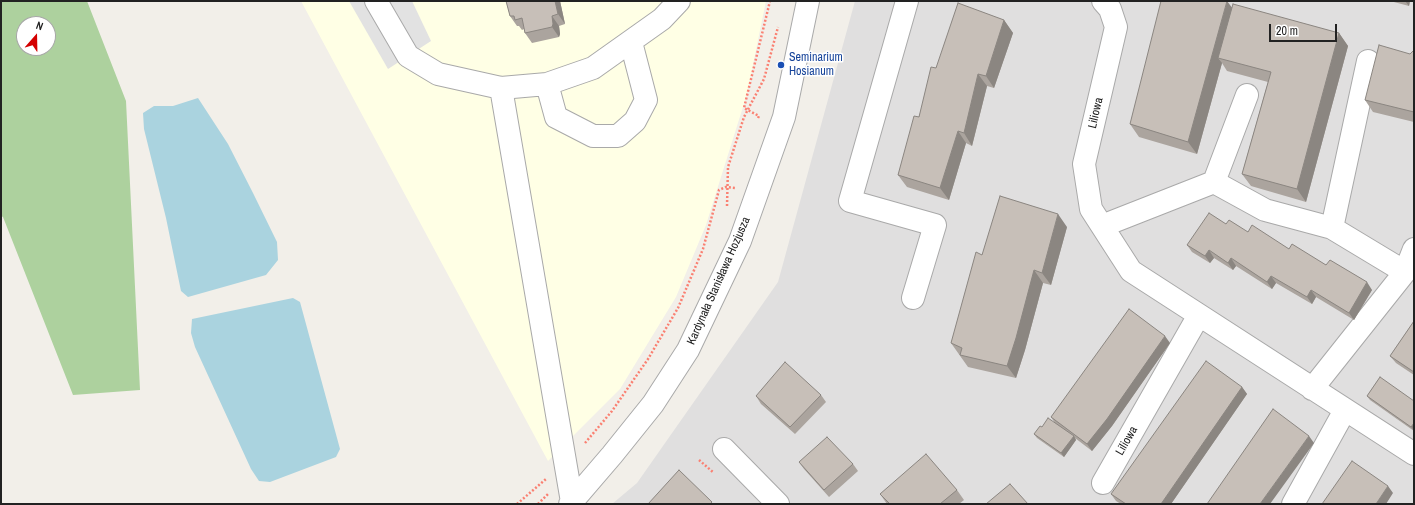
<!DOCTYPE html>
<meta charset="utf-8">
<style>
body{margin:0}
#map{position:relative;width:1415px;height:505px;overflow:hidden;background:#f2efe9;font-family:"Archivo Narrow",sans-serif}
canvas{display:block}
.frame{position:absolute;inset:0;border:2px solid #222;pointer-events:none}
.north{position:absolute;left:16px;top:16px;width:40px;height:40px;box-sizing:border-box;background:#fff;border:1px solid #a7a7a7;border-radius:50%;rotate:20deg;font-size:11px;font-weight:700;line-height:16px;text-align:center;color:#222}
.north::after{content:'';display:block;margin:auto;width:14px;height:18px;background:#d40000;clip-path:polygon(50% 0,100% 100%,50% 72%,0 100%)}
.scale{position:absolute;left:1269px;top:24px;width:68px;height:18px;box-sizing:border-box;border:2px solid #222;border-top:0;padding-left:5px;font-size:12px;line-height:14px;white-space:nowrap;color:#222;-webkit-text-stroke:3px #fff;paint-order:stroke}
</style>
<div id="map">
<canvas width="1415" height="505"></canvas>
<div class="frame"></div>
<div class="north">N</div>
<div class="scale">20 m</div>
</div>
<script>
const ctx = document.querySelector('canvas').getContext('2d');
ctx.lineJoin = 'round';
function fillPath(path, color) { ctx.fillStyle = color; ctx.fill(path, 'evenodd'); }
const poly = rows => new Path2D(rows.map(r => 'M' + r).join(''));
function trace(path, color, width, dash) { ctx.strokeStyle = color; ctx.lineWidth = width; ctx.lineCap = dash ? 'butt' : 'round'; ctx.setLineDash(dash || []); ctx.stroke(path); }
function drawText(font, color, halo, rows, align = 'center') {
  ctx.font = font + ' "Archivo Narrow",sans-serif'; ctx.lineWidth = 3; ctx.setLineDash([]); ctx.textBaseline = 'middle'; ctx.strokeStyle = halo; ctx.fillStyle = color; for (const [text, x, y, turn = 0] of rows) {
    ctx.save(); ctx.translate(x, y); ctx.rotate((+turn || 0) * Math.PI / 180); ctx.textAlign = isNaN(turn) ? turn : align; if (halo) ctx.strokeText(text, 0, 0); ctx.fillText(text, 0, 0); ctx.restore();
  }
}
const residential = poly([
 [855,1,1414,1,1414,504,612,504,637,483,778,282]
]);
const education = poly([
 [301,1,766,1,747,94,706,225,676,297,620,389,548,461]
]);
const forest = poly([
 [1,1,87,1,126,101,140,390,73,395,3,217,1,216],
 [24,24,48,24,48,48,24,48]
]);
const parking = poly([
 [349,1,412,1,431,41,388,69]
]);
const water = poly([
 [198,98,228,144,253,193,277,242,278,260,266,275,188,297,181,291,166,218,144,129,143,113,154,106,173,106],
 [293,298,300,302,340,449,336,457,270,482,259,481,251,469,195,347,191,333,192,319]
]);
const path = poly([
 [758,118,759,116,744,108,770,1],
 [727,206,728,167,744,117,764,79,778,27],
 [585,443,612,411,648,359,678,308,703,249,719,190,726,187,736,188],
 [699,460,714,473],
 [517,504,546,479],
 [538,504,548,494]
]);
const minor = poly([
 [376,1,408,56,438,74,501,88,547,84,593,68,662,19,679,1],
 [907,1,850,201,935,225,913,298],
 [1103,1,1110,9,1116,27,1084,164,1091,209,1131,271,1414,454],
 [547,84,556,117,593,136,618,136,635,121,646,100,631,42],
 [501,88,572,502],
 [1214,182,1265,210,1332,228,1405,272],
 [1102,226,1214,182,1247,95],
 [1332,228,1368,61],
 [1312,389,1405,272,1414,249],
 [724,449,778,504],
 [1103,483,1199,315],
 [570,504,612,455,653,404,688,350,740,241,784,117,808,1],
 [1293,504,1345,410]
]);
const wall = poly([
 [506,1,560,1,565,24,559,26,560,34,559,37,532,43,525,33,524,29,522,30,519,26,517,26,510,16],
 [1390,1,1410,1,1409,6],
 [1232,7,1339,33,1348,46,1306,202,1251,186,1242,174,1268,82,1227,71,1222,63,1197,154,1139,137,1130,124],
 [1004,20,1013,33,994,88,987,86,972,146,966,143,949,200,907,187,898,175,936,68],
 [1414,50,1414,122,1373,112,1365,100],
 [1226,224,1248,232,1326,265,1372,290,1354,320,1316,297,1312,304,1276,283,1272,289,1236,266,1233,270,1214,258,1210,263,1192,252,1187,245],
 [1067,227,1051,285,1043,283,1025,350,1016,378,968,367,951,343,982,255],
 [1414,321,1414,375,1396,363,1390,356],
 [1170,343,1112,426,1092,451,1075,438,1076,440,1064,457,1037,438,1034,434,1042,427,1055,423,1051,417],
 [1380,377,1414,431,1370,400,1367,396],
 [1242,387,1247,394,1171,504,1121,504,1116,501,1111,494],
 [821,395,826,402,795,434,761,404,756,396],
 [799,462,853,464,858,471,829,497,804,469],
 [957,490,964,500,959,504,887,504,880,494]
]);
const shadedWall = poly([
 [555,1,560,1,565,24,558,14],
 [1227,1,1236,13,1218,58,1222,63,1197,154,1188,142],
 [1405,1,1410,1,1409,6],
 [552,16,559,26,560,34,559,37,552,27],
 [1004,20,1013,33,994,88,986,76],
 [1339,33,1348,46,1306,202,1297,189],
 [978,74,987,86,972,146,964,133],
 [958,131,966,143,949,200,940,188],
 [1058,214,1067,227,1051,285,1042,273],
 [1209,250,1214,258,1210,263,1205,256],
 [1231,258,1236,266,1233,270,1228,263],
 [1034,270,1043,283,1025,350,1016,378,1007,366],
 [1271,276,1276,283,1272,289,1267,282],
 [1367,282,1372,290,1354,320,1349,313],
 [1311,290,1316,297,1312,304,1307,297],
 [1165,336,1170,343,1112,426,1092,451,1087,444],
 [1242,387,1247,394,1171,504,1161,504],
 [1414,423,1414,431,1411,427],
 [1074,436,1076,440,1064,457,1061,453],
 [1309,436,1314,443,1270,504,1260,504],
 [1388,486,1393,493,1386,504,1376,504]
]);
const building = poly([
 [506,1,555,1,558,14,552,16,553,24,552,27,525,33,522,18,515,20,514,16,510,16,506,1],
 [1161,1,1227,1,1188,142,1130,124,1161,1],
 [958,3,1004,20,986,76,978,74,964,133,958,131,940,188,898,175,914,116,919,117,931,67,936,68,958,3],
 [1233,4,1339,33,1297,189,1242,174,1271,72,1218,58,1233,4],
 [1379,45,1410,54,1414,50,1414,112,1365,100,1379,45],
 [1000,196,1058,214,1042,273,1034,270,1016,338,1007,366,960,355,962,348,951,343,976,252,982,255,1000,196],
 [1209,213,1226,224,1229,220,1248,232,1252,225,1289,249,1292,244,1326,265,1330,260,1367,282,1349,313,1311,290,1307,297,1271,276,1267,282,1231,258,1228,263,1209,250,1205,256,1187,245,1209,213],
 [1129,309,1165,336,1107,419,1087,444,1051,417,1129,309],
 [1414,321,1414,372,1390,356,1414,321],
 [1206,361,1242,387,1161,504,1126,504,1111,494,1206,361],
 [785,362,821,395,790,427,756,396,785,362],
 [1380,377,1414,401,1414,423,1411,427,1367,396,1380,377],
 [1273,409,1309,436,1260,504,1207,504,1273,409],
 [1048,418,1074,436,1061,453,1034,434,1040,426,1042,427,1048,418],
 [827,437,853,464,824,490,799,462,827,437],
 [926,454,957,490,940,504,890,504,880,494,926,454],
 [1352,461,1388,486,1376,504,1322,504,1352,461],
 [679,470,712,502,710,504,648,504,679,470],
 [1010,484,1028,504,986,504,1010,484]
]);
const markers = [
 [781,65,4,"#1a4fb4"]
];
const transitNames = [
 ["Seminarium",789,58],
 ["Hosianum",789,72]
];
const streetNames = [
 ["Liliowa",1096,113,-77],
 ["Kardynała Stanisława Hozjusza",719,281,-66],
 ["Liliowa",1127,441,-60]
];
fillPath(residential, '#e0dfdf');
fillPath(education, '#ffffe5');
fillPath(forest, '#add19e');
fillPath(parking, '#e2e2e2');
fillPath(water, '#aad3df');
trace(minor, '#a9a9a9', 24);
trace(path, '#fa8072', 2.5, [2, 2]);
trace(minor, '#fff', 22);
fillPath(wall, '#aba49e');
fillPath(shadedWall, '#8b8681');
fillPath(building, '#c7bfb8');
trace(building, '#8b8681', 1);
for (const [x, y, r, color] of markers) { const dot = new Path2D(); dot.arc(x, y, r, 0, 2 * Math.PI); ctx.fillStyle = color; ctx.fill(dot); trace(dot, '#fff', 1.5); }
drawText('12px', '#164399', '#fff', transitNames, 'left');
drawText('12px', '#222', '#fff', streetNames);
</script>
